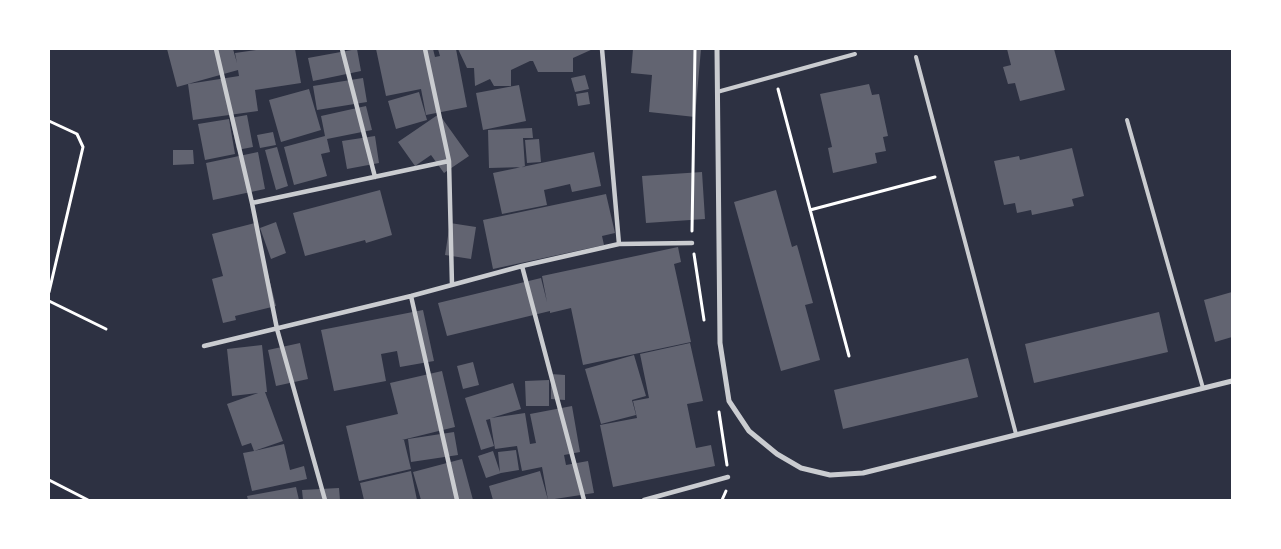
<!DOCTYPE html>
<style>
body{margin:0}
#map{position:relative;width:1281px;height:549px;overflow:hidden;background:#2d3142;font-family:"DM Sans",sans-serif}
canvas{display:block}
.frame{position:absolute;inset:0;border:50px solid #fff;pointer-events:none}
</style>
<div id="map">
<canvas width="1281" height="549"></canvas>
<div class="frame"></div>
</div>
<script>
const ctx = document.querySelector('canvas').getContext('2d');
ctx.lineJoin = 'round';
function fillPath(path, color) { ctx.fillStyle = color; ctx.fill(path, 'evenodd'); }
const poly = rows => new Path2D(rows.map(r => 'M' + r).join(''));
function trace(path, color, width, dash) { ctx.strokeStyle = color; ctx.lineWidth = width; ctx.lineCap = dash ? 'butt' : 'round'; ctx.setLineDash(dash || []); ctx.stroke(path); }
const building = poly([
 [167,49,233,49,237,63,235,53,256,50,255,49,295,49,301,83,255,90,258,111,193,120,188,84,239,76,238,70,177,87],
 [357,49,361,71,313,81,308,58],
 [376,49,433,49,435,57,440,56,438,49,456,49,467,107,426,115,421,89,386,96],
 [458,49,593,49,573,58,573,72,538,72,533,61,530,61,511,70,511,86,494,86,490,79,475,86,474,68,467,68],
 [633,49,701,49,695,117,649,112,652,75,631,73],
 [1007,49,1054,49,1065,90,1020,101,1015,83,1008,84,1003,67,1011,65],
 [585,75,589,89,575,92,571,78],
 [363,78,367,102,317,110,313,86],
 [869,84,872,95,879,94,888,136,883,137,886,151,875,153,877,163,833,173,828,148,832,147,820,94],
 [519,85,526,121,483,130,476,93],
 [309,89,321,130,281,142,269,100],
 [419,92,427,120,396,129,388,101],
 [588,92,590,104,578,106,576,94],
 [366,106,372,130,327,139,330,152,321,154,327,176,294,185,284,147,325,136,321,116],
 [439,114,469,156,444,173,431,155,415,166,398,142],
 [247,115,253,147,237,150,230,118],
 [229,119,235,154,205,160,198,124],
 [532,128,533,138,523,138,525,167,489,168,488,130],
 [273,132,276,145,260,148,257,135],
 [375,136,379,163,347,169,342,141],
 [539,139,541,162,527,163,525,140],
 [277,147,288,186,276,190,265,150],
 [1072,148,1084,196,1072,199,1074,206,1032,215,1031,210,1017,213,1015,203,1004,205,994,161,1019,156,1020,160],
 [173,150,193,150,194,164,173,165],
 [258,152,265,189,213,200,206,163],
 [594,152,601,186,572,192,570,184,544,190,547,205,502,214,493,173],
 [702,172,705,219,646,223,642,176],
 [380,190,392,235,366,243,365,240,305,256,293,213],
 [776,190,792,247,797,245,813,303,805,305,820,360,781,371,734,202],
 [606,194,615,233,602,236,604,245,493,269,483,220],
 [276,222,286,253,271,259,260,228],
 [255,223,276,306,235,316,236,320,223,323,212,279,223,276,212,234],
 [450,223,476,227,471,259,445,255],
 [678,247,681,262,674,264,691,342,583,365,571,308,550,313,550,311,447,336,438,303,541,278,547,302,542,276],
 [1232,292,1232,337,1215,342,1204,300],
 [423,310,434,361,400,367,397,351,381,354,386,381,334,391,321,330],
 [1159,312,1168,352,1034,383,1025,344],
 [300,343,308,379,276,386,268,350],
 [690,343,703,401,687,404,696,448,711,445,715,466,613,487,600,425,637,418,633,401,649,398,640,354],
 [262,345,267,392,265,392,283,441,254,451,284,444,290,470,304,466,307,479,252,491,243,453,254,451,251,443,242,446,227,404,258,393,232,396,227,349],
 [634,355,646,396,632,400,636,415,601,424,585,369],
 [968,358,978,397,843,429,834,390],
 [473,362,479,385,463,389,457,366],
 [442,371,455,427,402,440,404,440,411,469,359,481,346,426,398,414,390,383],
 [551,374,565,375,565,400,551,399],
 [549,380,549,406,526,406,525,381],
 [513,383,521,409,491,418,525,413,530,444,536,443,530,414,572,406,580,452,564,455,566,465,588,461,594,493,548,500,542,467,522,471,517,446,495,449,490,419,486,420,494,446,481,450,465,398],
 [454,432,458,455,411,462,408,439],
 [516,450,519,470,501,473,486,478,478,456,493,451,500,472,498,452],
 [462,459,473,500,421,500,413,472],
 [411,471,417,500,364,500,360,483],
 [540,471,548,500,493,500,489,486],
 [296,487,299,500,248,500,247,496],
 [339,488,340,500,303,500,302,490]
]);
const path = poly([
 [778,89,849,356],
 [49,121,77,134,83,147,49,292],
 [810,210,935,177],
 [692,231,695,49],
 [694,254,704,320],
 [49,301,106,329],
 [719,412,727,465],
 [49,480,88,500],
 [722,500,726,491]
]);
const service = poly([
 [916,57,1016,434],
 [717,92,855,54],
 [1127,120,1203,388]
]);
const pedestrian = poly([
 [216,49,252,203,277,329,325,500],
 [342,49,375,177],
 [602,49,619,244],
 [449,161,452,285],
 [252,203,449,161,425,49],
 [522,266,584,500],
 [411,296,457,500],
 [204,346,411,296,522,266,619,244,692,243],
 [644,500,728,477]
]);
const minor = poly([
 [717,49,720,343,729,401,749,431,777,454,801,468,830,475,863,473,1232,381]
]);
fillPath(building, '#626471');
trace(path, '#fff', 3);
trace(service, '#caccd0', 4);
trace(pedestrian, '#caccd0', 4.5);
trace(minor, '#caccd0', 5);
</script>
